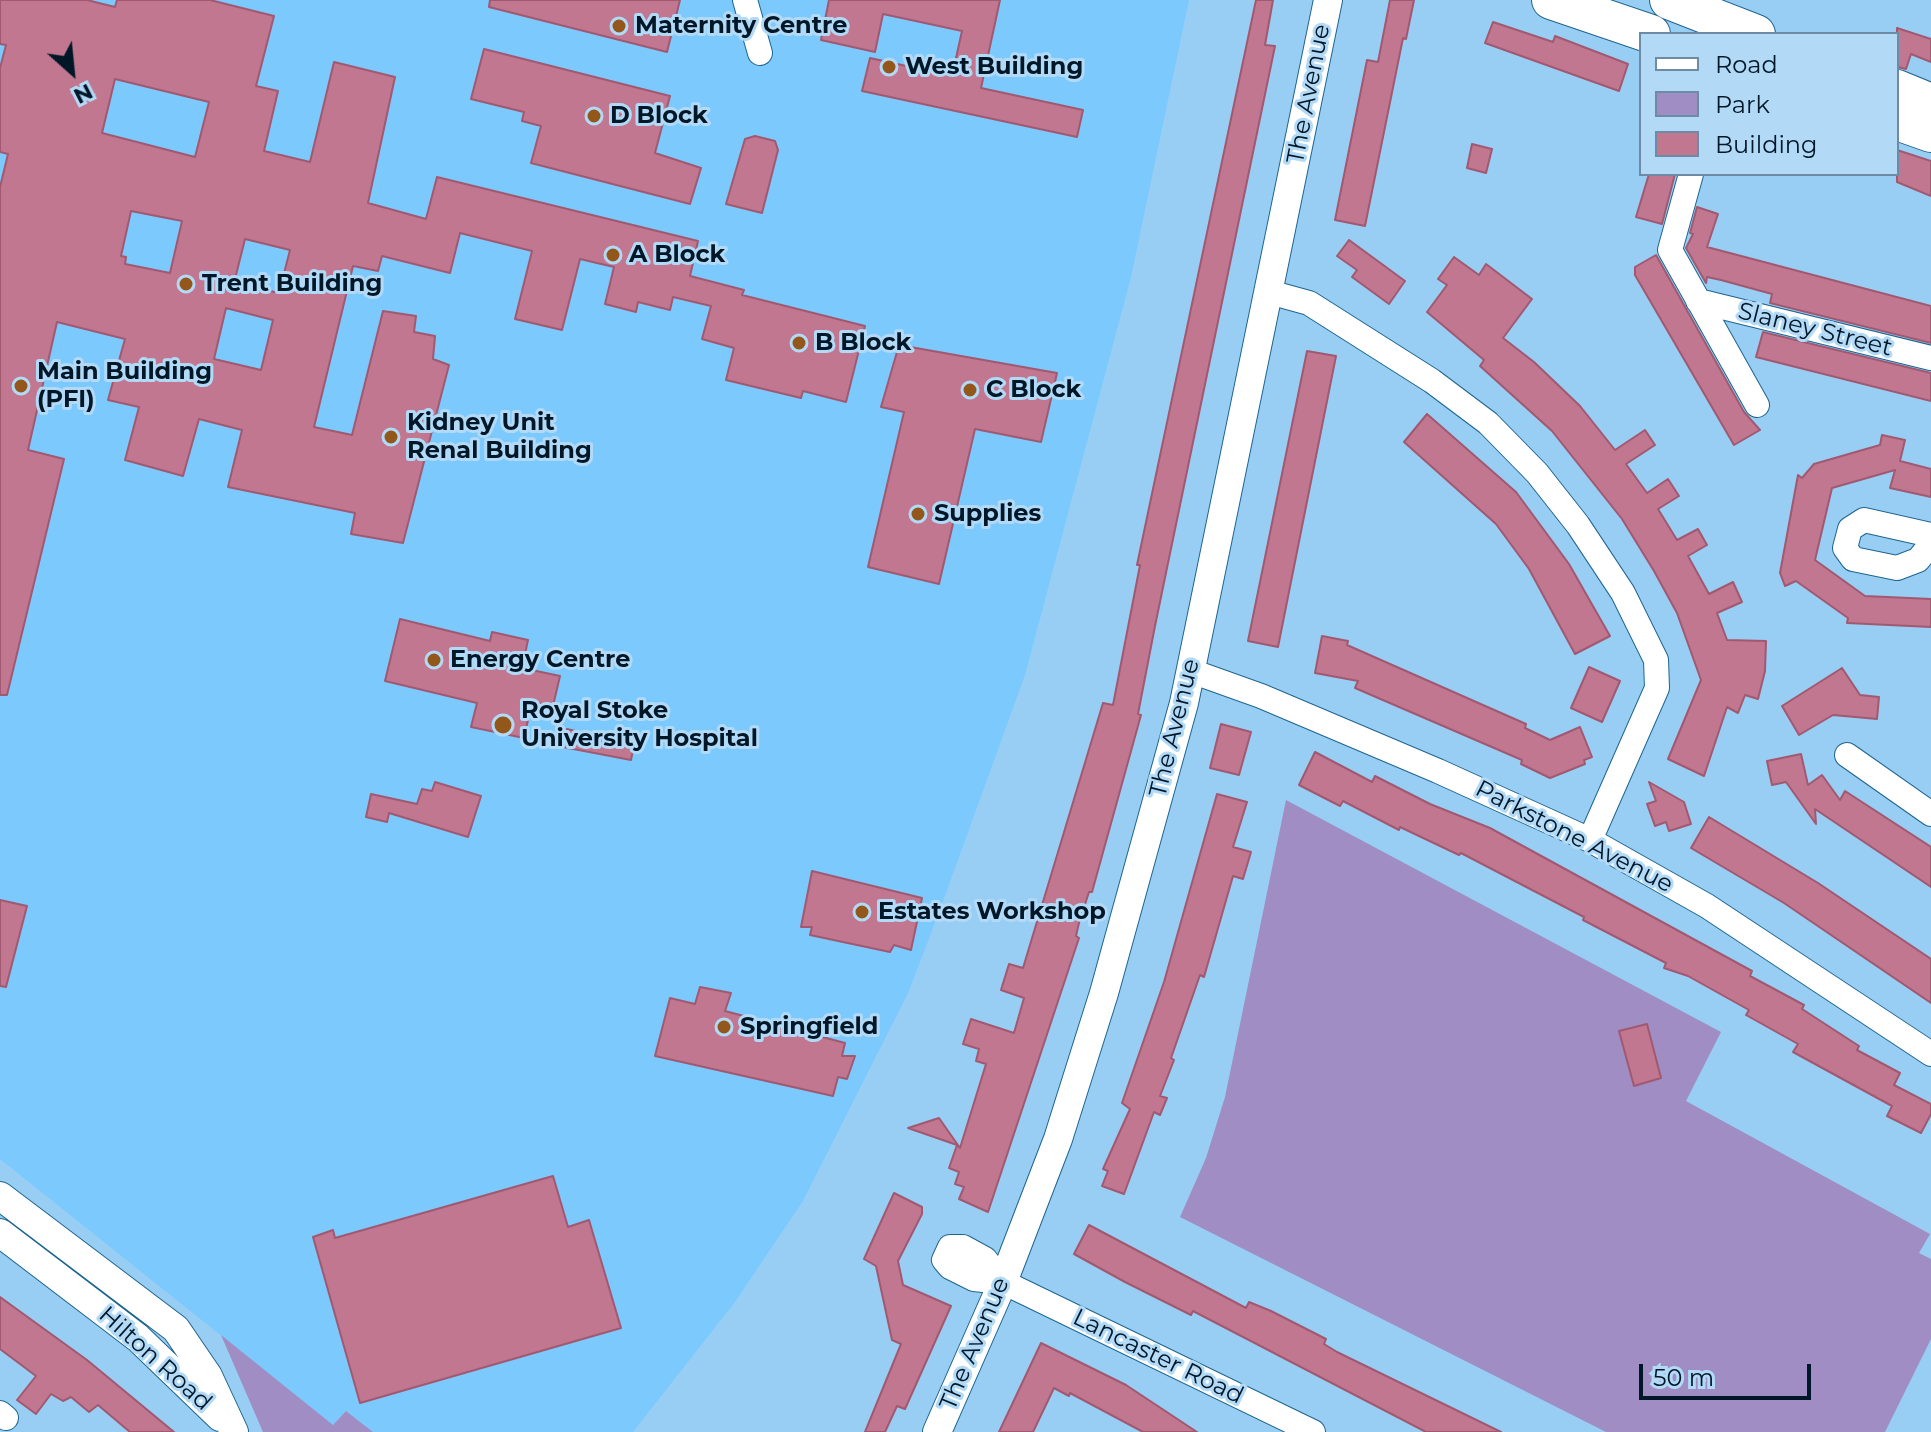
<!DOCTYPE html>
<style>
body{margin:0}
#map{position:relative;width:1931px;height:1432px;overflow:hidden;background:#99cef4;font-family:Montserrat,sans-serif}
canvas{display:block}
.legend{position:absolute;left:1639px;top:32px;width:260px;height:144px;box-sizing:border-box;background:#b2daf7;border:2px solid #6b8ca4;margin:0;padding:10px 14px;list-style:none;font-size:24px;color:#001728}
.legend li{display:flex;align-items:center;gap:16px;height:40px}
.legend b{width:40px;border:2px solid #6b8ca4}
.north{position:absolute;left:32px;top:32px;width:80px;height:80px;-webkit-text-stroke:6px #b2daf7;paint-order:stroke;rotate:153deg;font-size:22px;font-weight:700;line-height:32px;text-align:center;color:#001728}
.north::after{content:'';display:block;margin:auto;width:28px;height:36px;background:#001728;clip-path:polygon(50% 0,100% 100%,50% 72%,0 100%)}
.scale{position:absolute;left:1639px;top:1364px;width:172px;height:36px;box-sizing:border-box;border:4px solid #001728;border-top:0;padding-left:10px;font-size:24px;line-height:28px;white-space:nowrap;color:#001728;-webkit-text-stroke:6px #b2daf7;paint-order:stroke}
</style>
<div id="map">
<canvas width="1931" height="1432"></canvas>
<ul class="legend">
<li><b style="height:10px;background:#fff"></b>Road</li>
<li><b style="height:22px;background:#9f8dc3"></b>Park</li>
<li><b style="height:22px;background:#c1778f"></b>Building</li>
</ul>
<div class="north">N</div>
<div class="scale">50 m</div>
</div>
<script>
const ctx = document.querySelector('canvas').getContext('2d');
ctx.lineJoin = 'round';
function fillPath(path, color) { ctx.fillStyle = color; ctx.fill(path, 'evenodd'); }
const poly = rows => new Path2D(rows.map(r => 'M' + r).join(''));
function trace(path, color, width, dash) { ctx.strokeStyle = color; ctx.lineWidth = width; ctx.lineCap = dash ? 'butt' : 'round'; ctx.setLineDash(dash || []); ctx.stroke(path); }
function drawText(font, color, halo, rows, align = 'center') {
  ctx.font = font + ' Montserrat,sans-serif'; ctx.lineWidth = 6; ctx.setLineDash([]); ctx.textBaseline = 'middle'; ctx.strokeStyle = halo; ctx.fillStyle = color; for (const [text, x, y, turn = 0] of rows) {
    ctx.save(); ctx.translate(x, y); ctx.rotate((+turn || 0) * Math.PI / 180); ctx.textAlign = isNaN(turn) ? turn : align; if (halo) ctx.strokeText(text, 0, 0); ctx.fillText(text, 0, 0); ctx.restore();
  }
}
const built = poly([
 [0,0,1189,0,1131,277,1025,675,938,915,908,993,803,1201,735,1302,633,1432,373,1432,346,1411,333,1425,0,1159]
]);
const green = poly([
 [1286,800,1721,1032,1686,1101,1930,1234,1919,1253,1931,1259,1931,1339,1885,1432,1606,1432,1180,1217,1206,1158,1225,1097],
 [221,1335,333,1425,346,1411,373,1432,263,1432]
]);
const building = poly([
 [0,0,87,0,115,7,117,0,210,0,274,16,256,86,278,91,264,151,310,162,334,62,395,77,368,203,426,219,437,177,698,241,690,276,744,290,742,295,865,326,846,402,803,391,801,398,726,380,734,348,702,339,711,306,673,297,670,310,638,302,636,312,605,304,614,267,580,259,562,330,515,319,532,251,460,233,450,273,382,256,378,271,353,266,314,427,352,435,383,311,416,316,414,332,435,336,433,359,449,365,403,543,351,534,355,513,228,487,242,430,199,419,183,476,125,460,139,407,108,400,125,339,57,322,28,450,64,459,7,695,0,695,0,187,8,154,0,152,0,68,6,45,0,44,0,0],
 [115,79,209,102,195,157,102,133,115,79],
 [131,211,182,221,170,273,125,264,126,257,121,256,131,211],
 [245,239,290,250,279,293,234,283,245,239],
 [226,308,273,320,261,370,214,359,226,308],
 [490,0,680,0,667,52,489,7,490,0],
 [829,0,1000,0,981,88,1083,110,1077,137,862,91,870,58,952,76,962,31,883,14,875,52,821,40,829,0],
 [1256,0,1273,0,1265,45,1275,46,1155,626,1138,714,1141,715,1092,892,1089,892,1079,923,1076,936,1079,938,988,1212,959,1199,964,1187,955,1184,959,1172,949,1168,957,1145,908,1128,939,1118,960,1148,986,1064,976,1061,979,1049,963,1044,971,1019,1014,1033,1024,998,1001,990,1009,964,1023,968,1103,703,1113,705,1140,565,1137,565,1256,0],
 [1390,0,1414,0,1406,39,1403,38,1365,226,1335,220,1367,60,1378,62,1390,0],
 [1493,22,1553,42,1555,36,1628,64,1619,91,1485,43,1493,22],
 [1897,28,1931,39,1931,62,1911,54,1906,69,1897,67,1897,28],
 [484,49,670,96,655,153,701,168,690,204,531,163,541,126,522,121,524,112,471,99,484,49],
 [755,136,775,141,778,150,762,213,726,204,745,139,755,136],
 [1472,144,1492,149,1486,173,1467,168,1472,144],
 [1897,150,1931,161,1931,196,1897,182,1897,150],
 [1649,174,1675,174,1662,224,1636,217,1649,174],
 [1697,207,1718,214,1707,247,1931,306,1931,343,1770,303,1772,294,1721,280,1707,277,1706,283,1686,248,1693,234,1690,233,1697,207],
 [1349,240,1405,281,1389,304,1352,277,1357,270,1337,256,1349,240],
 [1656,255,1744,412,1760,430,1734,445,1635,275,1635,267,1656,255],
 [1454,257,1479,275,1486,264,1532,299,1503,338,1534,362,1580,406,1615,450,1645,430,1655,445,1626,464,1647,493,1668,479,1679,496,1658,509,1677,540,1698,529,1707,545,1688,556,1709,594,1733,582,1742,602,1717,613,1727,640,1766,641,1765,671,1758,699,1745,695,1738,713,1727,707,1704,776,1668,759,1701,680,1677,613,1654,571,1622,519,1552,431,1480,366,1484,360,1427,312,1447,285,1438,279,1454,257],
 [1763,332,1931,373,1931,401,1756,357,1763,332],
 [899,345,1057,373,1041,442,975,429,939,584,868,567,904,412,881,407,899,345],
 [1307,351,1336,356,1278,647,1248,641,1307,351],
 [1427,414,1516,492,1569,564,1610,636,1575,654,1529,569,1496,524,1404,442,1427,414],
 [1882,435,1905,440,1900,461,1931,469,1931,497,1890,488,1895,470,1832,488,1815,560,1865,596,1931,599,1931,627,1847,623,1848,618,1796,581,1785,586,1780,573,1798,475,1802,478,1814,464,1880,445,1882,435],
 [400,619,490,641,492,632,528,640,522,668,560,676,553,706,532,702,524,738,471,727,477,703,385,681,400,619],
 [1322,636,1348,641,1347,645,1526,724,1525,728,1550,740,1580,727,1592,757,1584,760,1585,764,1550,778,1521,764,1522,760,1355,688,1358,681,1315,673,1322,636],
 [1589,667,1620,681,1602,722,1571,708,1589,667],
 [1842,668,1860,695,1879,697,1877,719,1833,715,1799,735,1782,706,1842,668],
 [1221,724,1251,732,1239,775,1210,768,1221,724],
 [567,729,634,745,631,760,563,747,567,729],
 [1315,752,1372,782,1375,776,1430,804,1490,828,1752,971,1750,976,1804,1005,1802,1009,1859,1046,1857,1050,1900,1073,1894,1085,1931,1104,1931,1114,1921,1133,1887,1116,1892,1106,1793,1052,1798,1044,1746,1015,1749,1010,1688,976,1664,968,1666,963,1583,920,1584,917,1461,853,1459,855,1400,827,1399,830,1343,801,1340,806,1299,785,1315,752],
 [1801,754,1808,785,1822,775,1840,800,1845,791,1931,847,1931,887,1815,809,1816,824,1786,782,1772,785,1767,761,1801,754],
 [435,782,481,796,468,837,389,813,387,822,366,817,371,794,417,804,422,789,432,791,435,782],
 [1649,782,1684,802,1691,824,1669,831,1666,822,1655,826,1647,804,1656,801,1649,782],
 [1217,794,1247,802,1233,847,1251,852,1243,879,1233,876,1204,977,1200,975,1171,1058,1174,1060,1160,1096,1167,1098,1160,1115,1154,1112,1124,1194,1102,1186,1108,1171,1103,1169,1130,1109,1122,1103,1164,982,1217,794],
 [1709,817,1818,883,1931,959,1931,1003,1784,903,1691,848,1709,817],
 [812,871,922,898,911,950,894,945,890,952,810,935,812,927,801,927,812,871],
 [0,900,27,906,6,987,0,986,0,900],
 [700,987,731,993,725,1011,845,1043,842,1056,855,1056,847,1079,838,1077,833,1096,655,1056,670,998,695,1004,700,987],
 [1647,1024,1661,1078,1634,1086,1619,1031,1647,1024],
 [553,1176,568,1227,589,1220,621,1328,360,1403,313,1237,333,1230,335,1238,553,1176],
 [894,1193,922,1207,922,1214,898,1261,903,1285,951,1306,905,1409,897,1406,885,1432,865,1432,901,1344,892,1340,876,1266,864,1259,894,1193],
 [1089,1225,1246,1308,1249,1302,1271,1311,1326,1339,1324,1344,1337,1352,1501,1432,1426,1432,1193,1311,1191,1315,1125,1282,1074,1254,1089,1225],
 [0,1297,87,1360,174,1432,130,1432,98,1405,89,1412,71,1397,63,1401,51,1394,36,1414,17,1400,36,1376,0,1349,0,1297],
 [1041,1343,1126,1385,1197,1432,1143,1432,1070,1393,1069,1396,1054,1388,1033,1432,999,1432,1041,1343]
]);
const minor = poly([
 [745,0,760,53],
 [1691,174,1670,250,1757,405],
 [1269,292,1309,303,1432,381,1488,423,1537,473,1578,525,1623,593,1656,660,1657,688,1590,840],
 [1698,301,1931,358],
 [1931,535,1864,520,1850,529,1845,548,1853,559,1897,568,1918,560,1931,544],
 [1191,671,1261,696,1438,771,1590,840,1707,906,1931,1054],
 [1847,755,1931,814],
 [1003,1282,985,1259,963,1247,950,1247,944,1260,950,1267,974,1279,1003,1282,1313,1432],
 [0,1413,6,1418]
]);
const tertiary = poly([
 [0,1196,176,1329,208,1376,234,1432],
 [0,1233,138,1338,220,1417],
 [937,1432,1003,1282,1058,1139,1104,993,1184,703,1328,0]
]);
const trunk = poly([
 [1551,0,1651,34],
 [1669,0,1756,34],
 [1897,89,1931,103],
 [1897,121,1931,133]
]);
const markers = [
 [619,26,8,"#94571b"],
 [889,67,8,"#94571b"],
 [594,116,8,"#94571b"],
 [613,255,8,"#94571b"],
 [186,284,8,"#94571b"],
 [799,343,8,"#94571b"],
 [21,386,8,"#94571b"],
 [970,390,8,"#94571b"],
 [391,437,8,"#94571b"],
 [918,514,8,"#94571b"],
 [434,660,8,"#94571b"],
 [503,725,10,"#94571b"],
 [862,912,8,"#94571b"],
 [724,1027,8,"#94571b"]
];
const poiNames = [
 ["Maternity Centre",635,26],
 ["West Building",905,67],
 ["D Block",610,116],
 ["A Block",629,255],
 ["Trent Building",202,284],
 ["B Block",815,343],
 ["Main Building",37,372],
 ["(PFI)",37,400],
 ["C Block",986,390],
 ["Kidney Unit",407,423],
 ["Renal Building",407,451],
 ["Supplies",934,514],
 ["Energy Centre",450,660],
 ["Royal Stoke",521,711],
 ["University Hospital",521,739],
 ["Estates Workshop",878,912],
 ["Springfield",740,1027]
];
const streetNames = [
 ["The Avenue",1309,94,-79],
 ["Slaney Street",1815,330,14],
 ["The Avenue",1175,728,-76],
 ["Parkstone Avenue",1574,837,27],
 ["The Avenue",975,1344,-67],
 ["Lancaster Road",1158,1357,26],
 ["Hilton Road",155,1359,42]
];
fillPath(built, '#7cc9fd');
fillPath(green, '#9f8dc3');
fillPath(building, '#c1778f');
trace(building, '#a05971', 2);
trace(minor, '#1d658f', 26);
trace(tertiary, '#1d658f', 30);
trace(trunk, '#1d658f', 40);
trace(minor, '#fff', 24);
trace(tertiary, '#fff', 28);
trace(trunk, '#fff', 38);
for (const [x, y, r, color] of markers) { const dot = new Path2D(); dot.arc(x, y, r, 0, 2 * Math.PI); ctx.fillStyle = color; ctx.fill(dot); trace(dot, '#b2daf7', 3); }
drawText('bold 24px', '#001728', '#b2daf7', poiNames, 'left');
drawText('24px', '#001728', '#b2daf7', streetNames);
</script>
